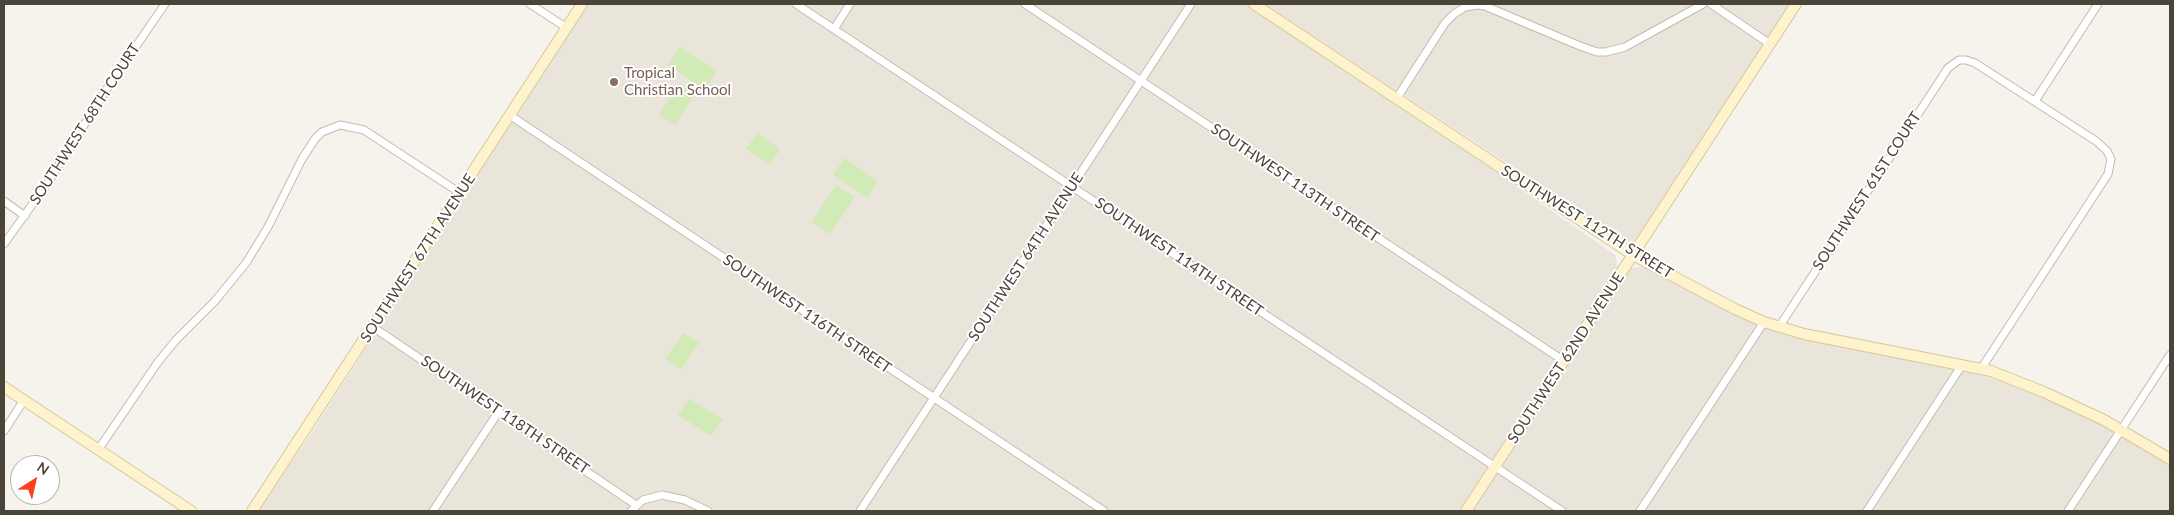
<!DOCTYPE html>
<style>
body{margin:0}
#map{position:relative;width:2174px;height:515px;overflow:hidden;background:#f6f3ec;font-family:Lato,sans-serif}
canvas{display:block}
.frame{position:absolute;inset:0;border:5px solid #4b4439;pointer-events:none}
.north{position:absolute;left:10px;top:455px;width:50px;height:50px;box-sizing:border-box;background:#fff;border:1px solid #b7b4b0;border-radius:50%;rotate:35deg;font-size:14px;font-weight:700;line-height:20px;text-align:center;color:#4b4439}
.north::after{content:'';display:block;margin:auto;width:18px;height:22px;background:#fc3f1d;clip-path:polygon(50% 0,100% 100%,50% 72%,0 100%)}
</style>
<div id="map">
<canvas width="2174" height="515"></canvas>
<div class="frame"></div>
<div class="north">N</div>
</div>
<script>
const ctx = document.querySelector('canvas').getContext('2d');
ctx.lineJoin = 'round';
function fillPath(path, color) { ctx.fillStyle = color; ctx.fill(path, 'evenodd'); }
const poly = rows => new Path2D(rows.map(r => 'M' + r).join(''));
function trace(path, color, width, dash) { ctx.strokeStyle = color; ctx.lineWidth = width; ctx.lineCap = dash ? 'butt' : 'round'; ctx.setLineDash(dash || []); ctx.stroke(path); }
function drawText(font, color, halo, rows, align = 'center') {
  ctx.font = font + ' Lato,sans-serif'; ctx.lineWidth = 4; ctx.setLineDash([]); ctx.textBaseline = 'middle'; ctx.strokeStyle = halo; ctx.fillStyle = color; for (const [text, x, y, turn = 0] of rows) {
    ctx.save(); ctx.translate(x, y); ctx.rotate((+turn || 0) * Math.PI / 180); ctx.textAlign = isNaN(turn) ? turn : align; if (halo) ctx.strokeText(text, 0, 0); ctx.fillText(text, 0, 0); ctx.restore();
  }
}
const residential = poly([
 [587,4,1247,4,1427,123,1616,256,1617,268,1459,511,258,511,310,435],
 [1265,4,1790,4,1632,245],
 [1646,266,1769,328,1966,371,2032,390,2089,417,2170,463,2170,511,1472,511,1630,268]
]);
const green = poly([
 [680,47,717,71,705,90,668,65],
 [680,83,695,94,675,125,659,115],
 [757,133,780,149,770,165,746,149],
 [844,158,878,181,867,198,833,175],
 [836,185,855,197,830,234,812,222],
 [684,333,699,343,681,369,665,359],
 [689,399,723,419,711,436,678,415]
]);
const street = poly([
 [530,4,567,28],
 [796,4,1562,511],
 [1025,4,1564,361],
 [1711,4,1770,44],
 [834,29,850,4],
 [1397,98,1445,23,1454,14,1465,7,1477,5,1485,6,1580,46,1597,52,1606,52,1625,47,1703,4],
 [2035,101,2098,4],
 [511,116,1104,511],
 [4,201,25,216],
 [4,244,49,181,106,90,165,4],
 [373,327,636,505],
 [1779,327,1948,68,1959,60,1966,60,1975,63,2096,141,2107,151,2111,159,2108,174,1981,369],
 [4,431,24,400],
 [98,450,158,362,176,340,215,301,246,263,268,227,302,159,315,139,322,132,340,125,364,130,460,193],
 [433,511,499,411],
 [631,511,643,500,662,495,685,500,708,511],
 [860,511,1191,4],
 [1640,511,1764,322],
 [1867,511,1962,365],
 [2068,511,2170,355]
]);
const secondary = poly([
 [1254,4,1633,255,1735,309,1764,322,1804,334,1991,371,2044,392,2104,420,2170,459],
 [4,387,191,511],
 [252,511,582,4],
 [1466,511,1796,4]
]);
const markers = [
 [614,82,5,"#8d6e63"]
];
const educationNames = [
 ["Tropical",624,73],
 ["Christian School",624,90]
];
const streetNames = [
 ["SOUTHWEST 68TH COURT",85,124,-57],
 ["SOUTHWEST 113TH STREET",1295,183,34],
 ["SOUTHWEST 61ST COURT",1867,191,-57],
 ["SOUTHWEST 112TH STREET",1587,222,32],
 ["SOUTHWEST 64TH AVENUE",1026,257,-57],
 ["SOUTHWEST 114TH STREET",1179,257,34],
 ["SOUTHWEST 67TH AVENUE",418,258,-57],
 ["SOUTHWEST 116TH STREET",807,314,34],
 ["SOUTHWEST 62ND AVENUE",1566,358,-57],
 ["SOUTHWEST 118TH STREET",505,415,34]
];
fillPath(residential, '#eae5da');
fillPath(green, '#d2eab5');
trace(street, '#c2bbae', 9);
trace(secondary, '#d6c79b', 12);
trace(street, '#fff', 7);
trace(secondary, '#fff3cd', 10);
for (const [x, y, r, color] of markers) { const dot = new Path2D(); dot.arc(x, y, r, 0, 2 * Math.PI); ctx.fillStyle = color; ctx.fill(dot); trace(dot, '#fff', 2); }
drawText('15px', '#785e54', '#fff', educationNames, 'left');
drawText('15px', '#4b4439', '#fff', streetNames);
</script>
